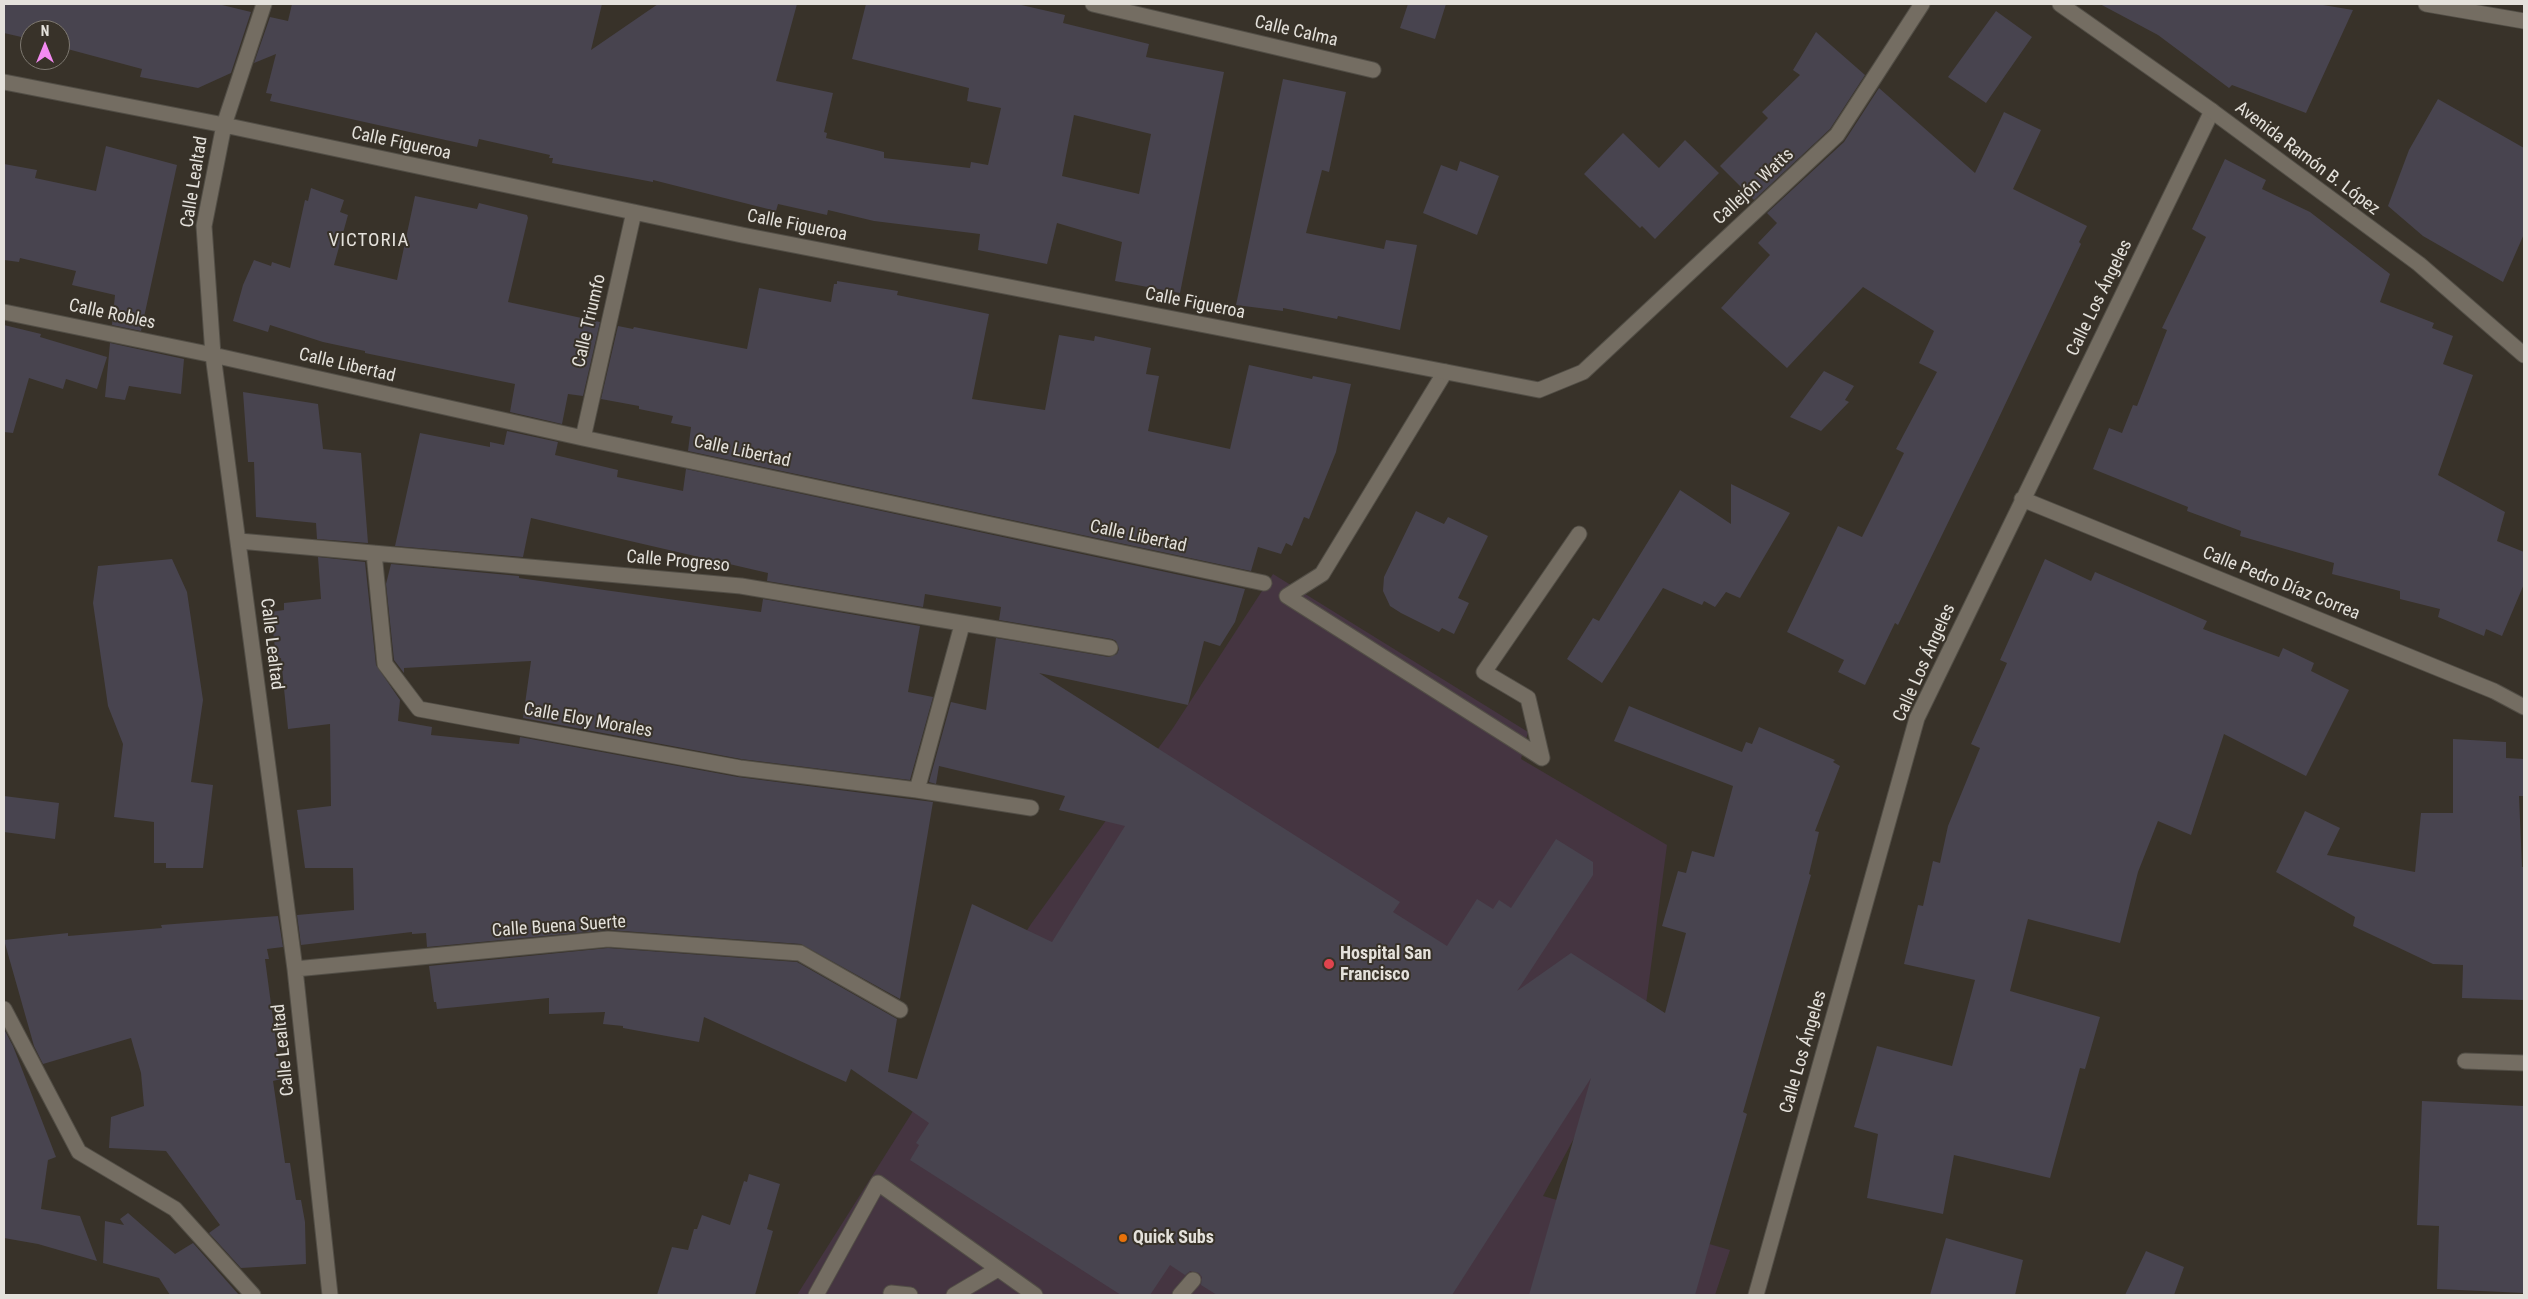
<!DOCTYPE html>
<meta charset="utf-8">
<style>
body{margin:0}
#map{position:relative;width:2528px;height:1299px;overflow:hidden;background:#383229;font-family:"Roboto Condensed",sans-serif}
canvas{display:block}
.frame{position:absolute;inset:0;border:5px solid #e4e1db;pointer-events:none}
.north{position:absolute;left:20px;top:20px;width:50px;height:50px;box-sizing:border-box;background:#383229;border:1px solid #7d7870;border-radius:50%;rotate:0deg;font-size:14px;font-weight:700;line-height:20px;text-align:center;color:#e4e1db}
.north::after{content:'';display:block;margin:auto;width:18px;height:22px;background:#f38af1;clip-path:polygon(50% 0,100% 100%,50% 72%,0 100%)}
</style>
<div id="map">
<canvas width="2528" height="1299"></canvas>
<div class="frame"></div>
<div class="north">N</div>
</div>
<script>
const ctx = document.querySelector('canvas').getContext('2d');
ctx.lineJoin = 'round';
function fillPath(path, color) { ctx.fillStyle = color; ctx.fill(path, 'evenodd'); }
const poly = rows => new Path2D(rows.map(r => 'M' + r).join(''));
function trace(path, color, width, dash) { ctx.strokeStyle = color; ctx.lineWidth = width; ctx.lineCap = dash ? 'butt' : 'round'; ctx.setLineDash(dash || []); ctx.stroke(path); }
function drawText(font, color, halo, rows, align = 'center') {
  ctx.font = font + ' "Roboto Condensed",sans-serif'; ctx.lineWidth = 4; ctx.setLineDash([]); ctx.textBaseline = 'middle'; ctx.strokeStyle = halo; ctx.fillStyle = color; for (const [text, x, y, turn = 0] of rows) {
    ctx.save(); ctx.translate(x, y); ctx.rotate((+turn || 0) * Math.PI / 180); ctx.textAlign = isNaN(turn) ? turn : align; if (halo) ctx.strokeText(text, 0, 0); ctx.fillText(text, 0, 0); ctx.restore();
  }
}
const medical = poly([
 [1273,574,1528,732,1521,759,1667,845,1646,1004,1543,1196,1730,1250,1715,1295,797,1295,1031,924,1173,728]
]);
const building = poly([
 [4,4,218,4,251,12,231,73,198,88,140,77,142,69,60,47,60,30,30,30,30,39,4,33],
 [292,4,602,4,591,50,658,4,797,4,776,81,833,93,824,132,827,133,826,138,884,152,884,158,970,168,971,162,988,165,1001,108,967,101,969,88,852,59,866,4,1017,4,1065,15,1063,23,1149,44,1146,57,1224,72,1180,293,1115,281,1122,242,1057,223,1047,264,978,250,980,234,874,221,828,210,827,215,778,204,776,211,653,180,653,182,552,163,553,158,549,158,550,155,479,139,477,147,270,101,272,94,266,93,276,54,254,63,270,17,288,21],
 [1074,115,1151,134,1139,194,1062,176],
 [1408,4,1446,4,1435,39,1400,28],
 [2100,4,2317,4,2353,10,2306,113,2232,85,2229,88,2158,35],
 [1996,11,2032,37,1986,103,1948,77],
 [1816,32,1865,75,1830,129,1754,200,1720,166,1768,118,1762,112,1800,75,1793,70],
 [1283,79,1346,92,1329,172,1322,170,1306,233,1384,249,1386,240,1417,245,1400,330,1338,316,1337,319,1283,308,1283,311,1236,305],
 [1879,88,1975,173,2004,112,2041,130,2013,189,2087,226,2079,242,2081,244,1985,447,1898,625,1895,623,1865,685,1838,672,1844,660,1787,632,1838,526,1862,537,1904,453,1896,449,1937,372,1919,363,1934,331,1863,287,1787,368,1721,308,1770,255,1758,243,1777,223,1767,213,1844,142],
 [2438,99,2524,148,2524,234,2503,282,2423,236,2388,206,2409,150],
 [1623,133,1659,168,1685,140,1719,173,1655,239,1642,226,1640,228,1584,174],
 [106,146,177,165,141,331,112,325,115,295,72,285,76,271,20,258,19,262,4,260,4,164,37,170,35,178,96,191],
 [2225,159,2266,180,2262,189,2310,212,2390,274,2380,302,2434,323,2432,328,2453,336,2443,364,2473,375,2438,475,2505,512,2497,541,2524,552,2524,584,2502,636,2486,629,2484,636,2438,617,2440,609,2400,599,2400,591,2332,574,2334,563,2240,536,2241,531,2187,511,2188,507,2093,469,2109,428,2122,433,2133,405,2137,406,2167,330,2162,328,2206,237,2192,229],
 [1460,161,1499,176,1477,235,1423,213,1441,165,1457,171],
 [311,188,344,200,340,212,348,215,334,265,397,280,415,196,477,209,479,203,527,215,528,218,508,302,600,322,583,396,568,394,562,424,510,412,515,384,365,353,365,351,323,342,270,325,268,332,233,321,243,285,254,260,271,266,272,262,290,268,305,200,308,201],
 [837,281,898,291,897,295,989,314,972,399,1045,410,1059,335,1094,341,1095,336,1151,348,1146,374,1159,376,1148,431,1230,449,1249,365,1312,379,1313,376,1351,384,1336,452,1309,519,1304,517,1292,546,1286,543,1281,554,1258,547,1251,571,688,451,691,427,671,423,673,416,639,409,639,406,601,399,618,326,633,329,634,327,747,349,759,288,831,302,834,284,837,284],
 [4,325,41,334,40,337,107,357,97,389,66,379,63,389,29,378,13,433,4,432],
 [110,343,184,359,181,394,129,386,125,400,105,397],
 [1824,371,1854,386,1845,400,1849,402,1821,431,1790,417],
 [243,392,318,404,323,449,361,453,368,543,317,539,316,523,256,517,254,462,248,462],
 [507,431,558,442,555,455,618,470,617,477,683,491,686,469,1245,589,1235,622,1220,646,1204,641,1188,705,1039,673,1400,902,1393,912,1447,946,1477,899,1493,909,1499,900,1511,908,1556,839,1593,862,1593,875,1517,991,1571,953,1665,1013,1686,933,1662,926,1678,871,1686,873,1692,851,1714,857,1733,786,1614,741,1629,706,1742,752,1746,742,1752,744,1759,727,1835,760,1833,762,1840,766,1815,831,1819,832,1809,874,1811,875,1743,1112,1747,1114,1695,1295,1529,1295,1591,1078,1452,1295,1217,1295,1201,1285,1202,1277,1199,1273,1190,1271,1185,1275,1170,1265,1150,1295,1121,1295,910,1160,919,1145,916,1143,929,1123,851,1069,846,1082,704,1017,699,1042,623,1028,623,1026,603,1024,605,1012,549,1014,549,998,437,1009,436,1002,434,1002,429,966,608,948,797,962,897,1019,888,1072,917,1079,972,904,1052,942,1125,826,1059,810,1065,796,939,766,936,784,929,782,951,702,986,710,996,638,1109,657,1117,654,1119,649,1116,641,1112,639,999,620,1001,607,925,594,923,607,767,581,768,573,531,518,523,557,395,546,420,433,490,447,490,442,504,445],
 [1731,484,1790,513,1740,598,1726,592,1715,607,1704,601,1702,605,1663,588,1602,683,1567,659,1593,618,1599,621,1680,490,1731,524],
 [1416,511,1444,524,1448,517,1488,536,1458,598,1469,603,1454,634,1442,628,1439,632,1401,613,1390,606,1383,591,1384,577],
 [318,557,365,562,376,665,400,700,398,721,432,727,431,735,519,744,520,737,738,777,933,802,900,999,801,944,609,930,427,947,426,933,412,934,412,932,301,945,297,915,354,910,353,868,305,868,297,810,331,806,330,724,288,729,281,658,276,658,271,612,284,610,284,603,321,599],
 [172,559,187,592,203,700,191,782,213,785,203,868,166,868,166,863,154,863,154,822,114,817,123,744,108,706,93,603,98,566],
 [2045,559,2091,581,2095,572,2207,621,2203,629,2279,657,2283,648,2314,663,2311,671,2349,690,2306,776,2224,734,2191,835,2158,821,2138,872,2120,943,2028,919,2010,991,2100,1017,2085,1069,2080,1068,2050,1178,1954,1155,1943,1214,1867,1198,1878,1134,1854,1127,1877,1046,1952,1066,1975,980,1904,964,1918,905,1923,906,1933,861,1940,863,1948,826,1980,748,1971,744,2007,663,2000,660],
 [391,564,519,576,519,578,761,612,763,599,920,626,908,692,933,697,910,780,741,759,523,718,531,661,404,668,404,673,394,660,386,584],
 [2453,739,2506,742,2506,758,2524,759,2524,796,2519,796,2522,867,2524,867,2524,1000,2462,998,2463,965,2433,964,2353,926,2355,917,2276,872,2305,811,2340,828,2327,855,2415,872,2421,813,2453,813],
 [4,796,59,803,55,839,4,832],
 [278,916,283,947,267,949,269,959,265,959,281,1079,273,1081,285,1163,290,1163,296,1200,301,1200,305,1222,306,1264,241,1268,209,1233,220,1225,166,1151,109,1148,111,1117,144,1106,141,1073,131,1038,43,1064,34,1046,4,940,68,933,68,936,162,928,161,925],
 [4,1029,13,1046,56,1157,48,1160,41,1209,80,1216,97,1261,38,1244,4,1238],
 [2422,1101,2524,1106,2524,1293,2437,1289,2439,1226,2417,1225],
 [749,1174,780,1184,767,1229,773,1231,755,1295,657,1295,672,1247,688,1250,694,1229,697,1229,702,1215,730,1225,744,1181,747,1182],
 [128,1213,175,1254,193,1243,239,1295,170,1295,159,1278,103,1263,105,1221,124,1225,120,1219],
 [1946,1238,2023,1260,2015,1295,1930,1295],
 [2146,1251,2184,1267,2174,1295,2125,1295]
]);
const lane = poly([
 [1445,372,1322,574,1287,596,1542,758,1528,698,1484,672,1579,534],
 [891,1293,910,1295],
 [816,1295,878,1183,1035,1295],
 [954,1295,998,1269],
 [1180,1295,1193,1280]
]);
const street = poly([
 [264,4,224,125,204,226,213,355,295,969,330,1295],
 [1093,4,1373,70],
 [2426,4,2524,21],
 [4,82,224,125,742,235,1539,390,1583,372,1837,135,1922,4],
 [4,312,213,355,583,438,1264,583],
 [583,438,634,212],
 [2022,499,2494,691,2524,707],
 [239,541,741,586,1110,648],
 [374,553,385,664,419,709,740,768,917,790,1031,808],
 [917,790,962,625],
 [295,969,608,939,800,953,900,1010],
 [4,1009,79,1152,175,1209,253,1295],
 [2465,1061,2524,1063],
 [1756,1295,1917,718,2212,111]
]);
const secondary = poly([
 [2060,4,2212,111,2419,264,2524,355]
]);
const markers = [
 [1329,964,6,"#e0444e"],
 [1123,1238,5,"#e8710a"]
];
const streetNames = [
 ["Calle Calma",1296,32,13],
 ["Calle Figueroa",401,144,12],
 ["Avenida Ramón B. López",2307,159,37],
 ["Calle Lealtad",195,182,-81],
 ["Callejón Watts",1754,187,-43],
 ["Calle Figueroa",797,226,11],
 ["Calle Los Ángeles",2100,298,-64],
 ["Calle Figueroa",1195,304,11],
 ["Calle Robles",112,315,12],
 ["Calle Triumfo",590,321,-77],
 ["Calle Libertad",347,366,13],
 ["Calle Libertad",742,452,12],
 ["Calle Libertad",1138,537,12],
 ["Calle Progreso",678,562,5],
 ["Calle Pedro Díaz Correa",2281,584,22],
 ["Calle Lealtad",271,644,83],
 ["Calle Los Ángeles",1925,663,-66],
 ["Calle Eloy Morales",588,721,10],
 ["Calle Buena Suerte",559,927,-4],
 ["Calle Lealtad",284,1050,-96],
 ["Calle Los Ángeles",1804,1052,-74]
];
const poiNames = [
 ["Hospital San",1340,954],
 ["Francisco",1340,975],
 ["Quick Subs",1133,1238]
];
const neighbourhoodNames = [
 ["VICTORIA",369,241]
];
fillPath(medical, '#453541');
fillPath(building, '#48444f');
trace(lane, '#524e46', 17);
trace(street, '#524e46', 17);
trace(secondary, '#524e46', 17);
trace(lane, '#746d62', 15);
trace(street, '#746d62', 15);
trace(secondary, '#746d62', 15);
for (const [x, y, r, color] of markers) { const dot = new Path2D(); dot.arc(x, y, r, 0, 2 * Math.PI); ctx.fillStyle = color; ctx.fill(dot); trace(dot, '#383229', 2); }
drawText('18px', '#e4e1db', '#383229', streetNames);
drawText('bold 18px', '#e4e1db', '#383229', poiNames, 'left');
ctx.letterSpacing = '1px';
drawText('19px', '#e4e1db', '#383229', neighbourhoodNames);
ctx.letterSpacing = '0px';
</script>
